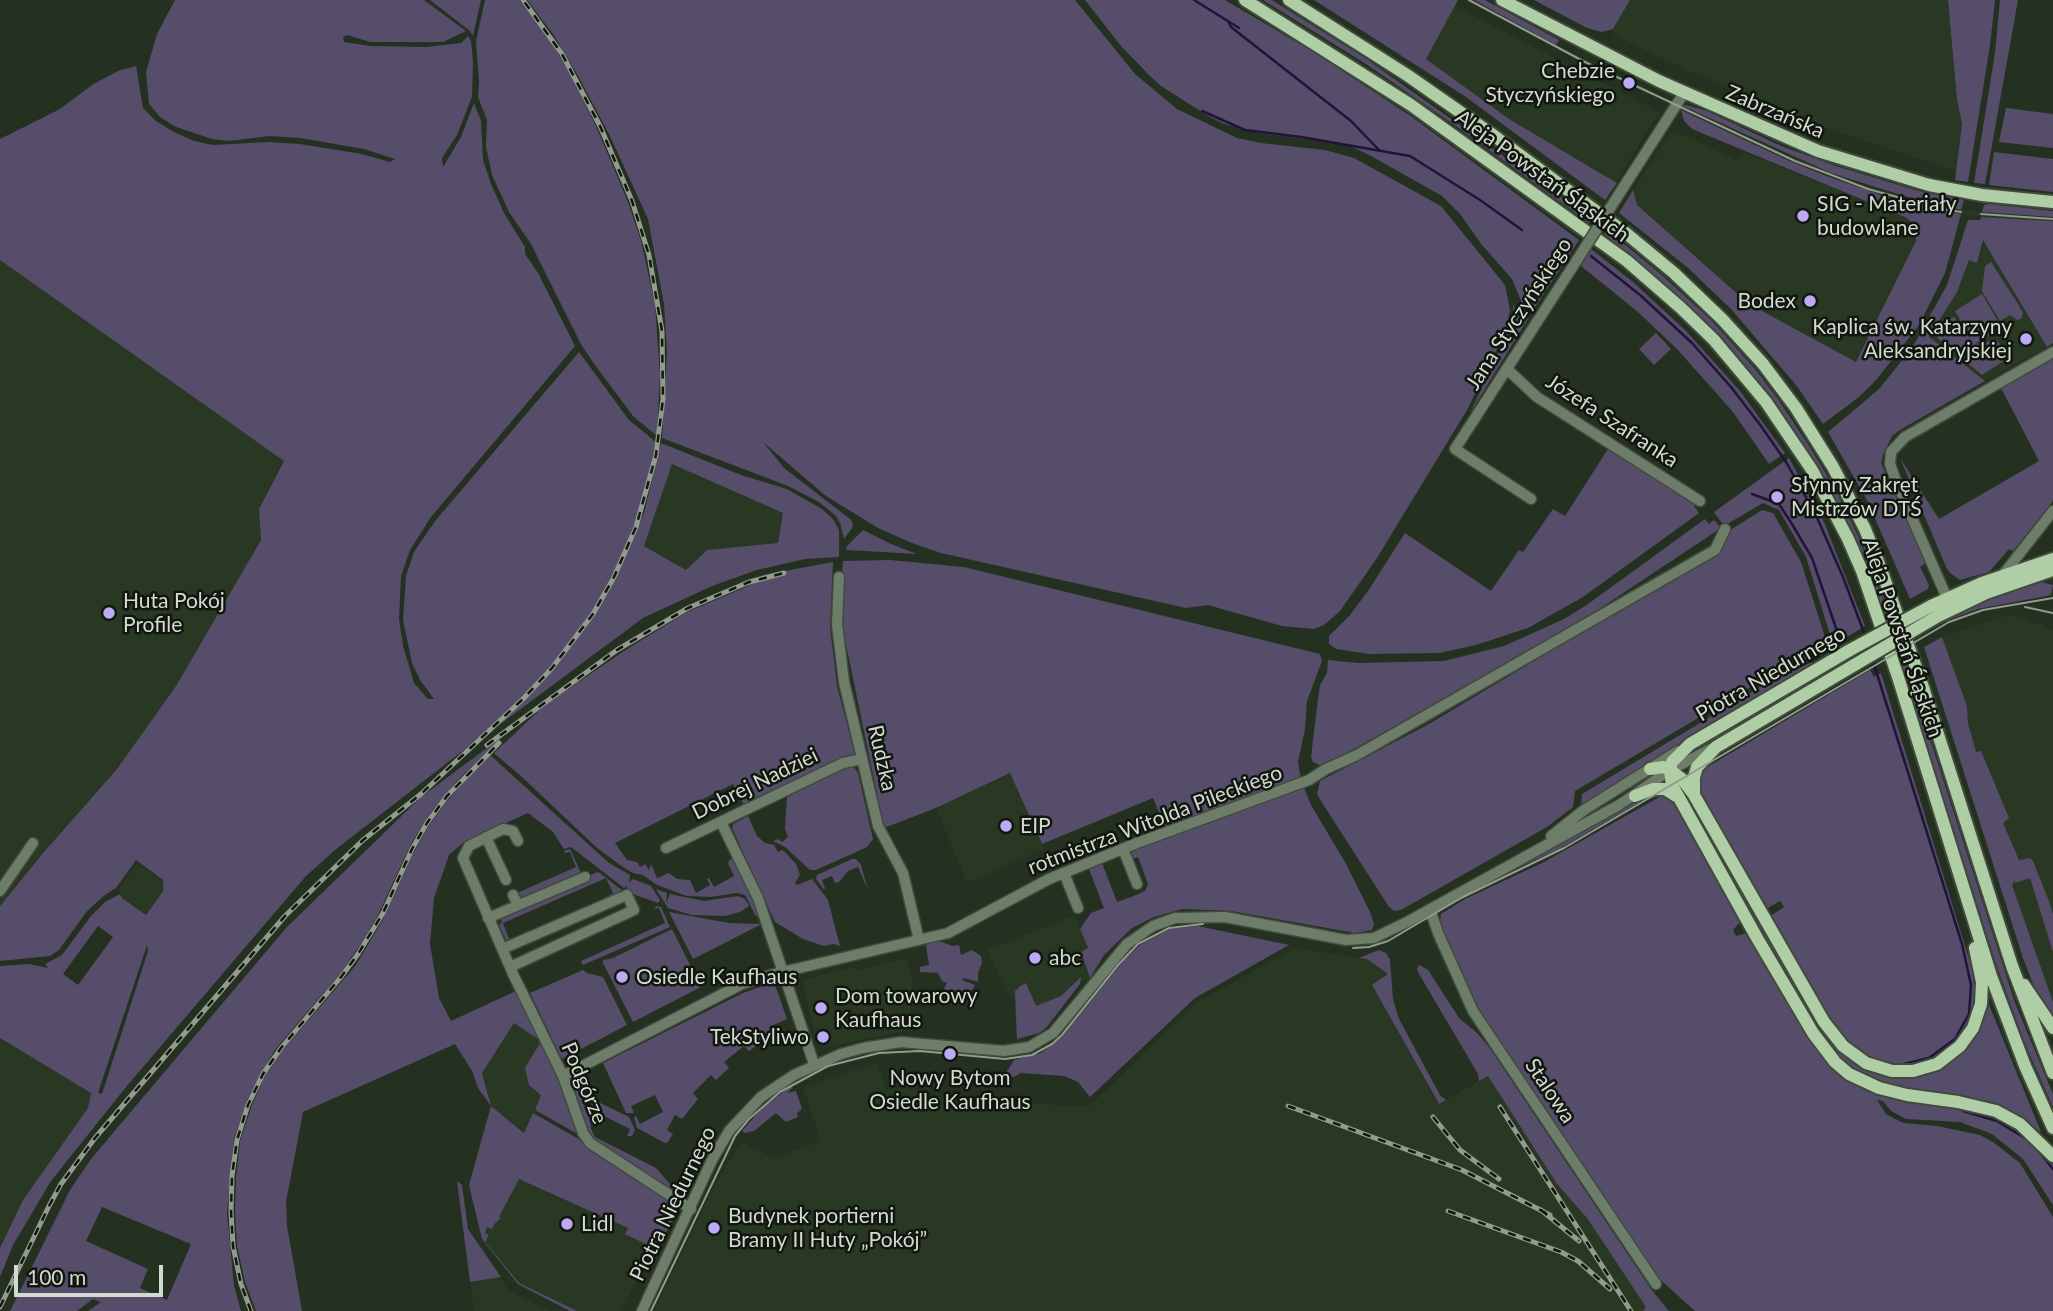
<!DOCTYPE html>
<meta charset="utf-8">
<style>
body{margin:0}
#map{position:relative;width:2053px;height:1311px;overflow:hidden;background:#243020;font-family:Lato,sans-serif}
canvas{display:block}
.scale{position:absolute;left:14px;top:1265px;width:149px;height:32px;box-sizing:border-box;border:4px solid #d3dad0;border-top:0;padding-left:9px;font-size:21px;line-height:24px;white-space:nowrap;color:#d3dad0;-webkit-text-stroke:5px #11170f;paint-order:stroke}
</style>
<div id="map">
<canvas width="2053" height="1311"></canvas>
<div class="scale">100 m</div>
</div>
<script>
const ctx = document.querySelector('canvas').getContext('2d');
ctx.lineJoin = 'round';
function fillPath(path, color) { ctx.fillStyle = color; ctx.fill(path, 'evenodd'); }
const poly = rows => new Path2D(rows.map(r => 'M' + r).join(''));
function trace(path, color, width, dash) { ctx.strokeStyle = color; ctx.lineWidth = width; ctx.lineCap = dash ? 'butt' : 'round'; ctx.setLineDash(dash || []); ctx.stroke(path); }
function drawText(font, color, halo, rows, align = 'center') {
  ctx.font = font + ' Lato,sans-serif'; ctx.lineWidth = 5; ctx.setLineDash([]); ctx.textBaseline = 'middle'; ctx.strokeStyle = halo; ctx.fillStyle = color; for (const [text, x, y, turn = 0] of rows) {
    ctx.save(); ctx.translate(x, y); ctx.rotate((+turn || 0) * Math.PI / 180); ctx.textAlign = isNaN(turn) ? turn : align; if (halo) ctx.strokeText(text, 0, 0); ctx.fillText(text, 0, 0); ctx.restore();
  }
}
const built = poly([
 [1465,0,1474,0,1584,59,1649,90,1648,93,1577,60],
 [1630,0,1948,0,1957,100,1962,124,1957,171,1800,120,1687,70,1614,35,1613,29],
 [1455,6,1659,112,1616,182,1509,119,1425,58],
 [1683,106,1787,155,1863,185,1950,209,2053,217,2053,221,2000,219,1950,213,1862,189,1785,159,1681,110],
 [1673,130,1738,161,1744,152,1907,218,1912,222,1917,234,1916,241,1856,362,1749,304,1637,205,1633,190],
 [1984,239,2047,347,1985,381,1929,338,1957,292,1969,260,1978,262],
 [0,260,284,460,259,509,261,540,176,686,117,769,43,852,0,906],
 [672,464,784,513,778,543,707,550,686,570,643,545],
 [2005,616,2026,617,2030,625,2040,623,2053,630,2053,1002,2012,885,2016,877,1976,753,1968,723,1967,706,1942,637],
 [1011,773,1044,849,967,883,936,808],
 [137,863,162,880,162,891,146,914,122,897,119,888],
 [1074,915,1088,949,1081,952,1090,978,1080,984,1046,1028,1039,1033,1017,1041,1014,995,1007,994,987,950],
 [1295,948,1367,959,1389,975,1372,985,1438,1104,1488,1076,1557,1184,1587,1218,1646,1307,1643,1311,654,1311,713,1188,741,1142,775,1158,821,1141,803,1087,877,1062,887,1090,893,1088,920,1090,925,1096,1088,1107,1197,1002],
 [906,958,913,977,910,1030,827,1047,819,1044,816,1040,803,984,804,979,855,967,856,970],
 [514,1023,541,1041,541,1095,525,1133,491,1106,482,1073],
 [0,1038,91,1093,88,1108,23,1200,0,1248],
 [485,1122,505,1131,655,1240,622,1311,570,1311,518,1284,488,1248,482,1239,469,1185],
 [457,1181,462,1185,468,1229,485,1256,510,1291,549,1311,474,1311]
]);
const green = poly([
 [175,0,424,0,466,31,443,42,370,42,347,35,343,37,344,42,371,46,426,47,461,43,468,36,471,41,473,62,472,97,457,135,442,158,443,167,461,137,474,103,481,121,483,160,491,184,504,213,525,247,525,254,538,273,575,346,431,517,410,550,401,576,399,619,403,646,414,683,428,699,434,699,420,680,412,663,403,620,406,576,414,552,435,521,579,352,629,420,656,442,654,454,640,510,619,562,591,614,559,656,522,697,465,749,335,850,306,876,126,1087,51,1181,13,1245,0,1277,0,1248,23,1200,88,1108,91,1093,0,1038,0,966,29,964,48,968,45,964,62,955,91,916,105,902,120,894,122,898,146,915,163,891,163,880,136,860,116,888,105,895,87,911,59,950,50,956,0,961,0,906,43,853,117,769,176,686,261,540,259,509,284,461,0,260,0,139,60,109,92,85,118,71,136,66,143,108,156,121,174,132,194,141,213,145,269,142,300,144,362,154,390,162,395,159,364,149,300,138,269,136,229,141,212,139,176,127,160,117,149,104,146,72,157,34],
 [98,926,113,937,78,985,63,974],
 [147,945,148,951,102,1094,98,1093],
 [430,0,481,0,473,36,470,31],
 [485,0,519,0,549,38,570,74,596,126,628,202,641,241,655,304,660,375,657,436,633,416,595,365,582,346,531,244,509,212,492,175,486,147,487,120,478,97,479,81,476,41],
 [527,0,1075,0,1135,74,1177,109,1237,138,1261,143,1325,150,1354,158,1441,206,1505,285,1510,310,1508,320,1500,343,1467,410,1377,558,1340,611,1324,625,1314,629,1282,626,1208,605,1186,608,941,553,912,543,878,528,826,496,763,442,784,468,850,519,853,523,852,528,844,539,840,523,836,516,819,502,788,486,662,438,667,351,664,304,648,219,610,136,578,76,553,34],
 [1085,0,1225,0,1320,56,1412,117,1579,240,1532,312,1522,303,1512,279,1482,245,1460,214,1442,196,1371,156,1346,144,1265,134,1224,124,1208,116,1161,86,1148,74,1121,46],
 [1263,0,1272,0,1365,58,1592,219,1589,223,1456,126,1366,64],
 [1314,0,1458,0,1426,59,1509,119,1617,183,1605,200,1466,97],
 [1474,0,1485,0,1559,40,1556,45],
 [1534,0,1630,0,1613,29,1602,32,1587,28],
 [1948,0,1995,0,1990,45,1968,182,1955,180,1962,124,1957,100],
 [2000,0,2018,0,1985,184,1974,183,1995,53],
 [1686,105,1707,111,1781,146,1836,166,1922,192,1964,200,1961,210,1914,199,1831,173,1683,106],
 [2006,108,2053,114,2053,148,1999,142],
 [1681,110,1785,159,1829,177,1887,197,1961,214,1945,273,1919,325,1877,379,1859,397,1823,424,1796,385,1731,309,1687,267,1619,213,1633,190,1637,205,1749,304,1856,362,1916,241,1916,227,1907,218,1692,129,1684,121],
 [1994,152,2053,159,2053,192,1989,185],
 [1989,204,2053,211,2053,217,1982,212,1984,205],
 [1981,217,2053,221,2053,343,2047,347,1983,240,1977,263,1969,260,1957,292,1929,337,1985,381,1900,430,1892,436,1883,455,1881,463,1926,563,1920,567,1929,585,1928,589,1910,599,1867,500,1828,432,1879,389,1912,348,1947,285,1968,220,1980,220],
 [1607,230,1663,276,1712,321,1755,369,1778,399,1811,449,1835,489,1858,536,1888,612,1884,614,1853,538,1830,491,1774,402,1750,371,1707,324,1660,280,1604,234],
 [1591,249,1633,282,1686,331,1740,391,1785,453,1769,464,1733,412,1677,349,1638,312,1581,266],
 [1991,262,2018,304,2023,313,2021,319,2017,320,2010,315,2000,321,1982,291,1985,266],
 [1982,294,2002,328,1975,344,1996,340,2002,346,2007,362,2005,360,1982,375,1937,338,1945,321,1954,317,1972,341,1955,311],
 [1513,304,1515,309,1528,319,1470,413,1505,338,1513,315],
 [1656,333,1671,349,1654,365,1639,349],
 [2053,357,2053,501,2013,551,2009,549,1989,572,1960,580,1950,573,1946,567,1900,458,1939,519,2039,461,2001,388],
 [661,443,741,475,787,489,822,509,833,519,839,530,839,557,805,559,757,570,712,586,643,618,487,734,554,669,595,615,615,578,644,513],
 [672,464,783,513,778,543,707,550,686,570,644,546],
 [1608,449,1695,504,1694,506,1699,513,1583,597,1528,628,1476,645,1439,653,1369,654,1336,649,1329,644,1329,636,1350,615,1368,591,1405,533,1491,591,1519,550,1523,552,1553,509,1565,516],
 [1789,458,1824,522,1865,626,1839,642,1832,641,1806,557,1779,510,1763,503,1724,526,1714,512],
 [1762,510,1773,513,1801,562,1827,643,1826,650,1813,658,1791,663,1575,791,1573,807,1547,827,1401,910,1394,911,1389,907,1321,801,1317,794,1320,781,1429,724,1716,552,1727,532],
 [1705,519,1709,524,1714,520,1721,528,1548,643,1512,660,1345,754,1319,765,1313,762,1311,757,1318,699,1320,685,1327,673,1328,660,1358,663,1444,661,1504,646,1564,619,1588,604],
 [863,530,891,544,917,554,847,550,846,547],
 [890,560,964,567,1320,654,1322,661,1307,701,1305,729,1298,762,1301,779,1166,828,1153,798,1042,844,1010,773,936,808,884,828,842,625,842,577,843,561],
 [833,562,830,627,837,686,855,754,845,756,745,807,733,784,615,843,627,860,637,862,640,867,645,864,649,870,651,864,657,878,669,873,677,879,690,880,696,893,710,885,707,879,709,878,714,887,734,876,728,863,730,859,735,859,749,887,761,920,755,915,745,895,737,893,710,897,687,896,657,885,643,875,633,873,620,865,596,847,522,777,494,753,546,704,624,651,687,612,746,587,763,575],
 [2038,581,2053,585,2051,595,1978,609,1951,619,1931,629,1930,627,1958,610],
 [1942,637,1967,706,1968,723,1976,752,1981,751,2009,818,2003,823,2019,860,2030,858,2033,861,2049,901,2053,914,2053,952,2030,878,2015,883,2015,880,2012,885,2053,1002,2053,1023,2040,1002,2023,958,1924,647],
 [1862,647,1864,653,1676,764,1679,757],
 [1904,658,2015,1003,2053,1094,2053,1107,2025,1044,1997,967,1899,662],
 [1815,662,1649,762,1581,808,1582,794,1793,667],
 [1870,670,1874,677,1881,673,1973,972,1975,997,1969,1024,1961,1037,1935,1059,1920,1065,1886,1066,1855,1051,1831,1023,1771,920,1772,915,1784,907,1780,901,1768,908,1763,906,1699,792,1699,772],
 [503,736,459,779,432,811,412,842,378,915,364,939,340,974,274,1051,248,1098,234,1139,227,1213,234,1286,241,1311,88,1311,101,1302,93,1299,77,1311,10,1311,70,1190,91,1159,286,928,421,797],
 [102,1207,191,1244,167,1300,140,1288,148,1269,86,1241],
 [489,754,609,863,630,875,629,883,633,879,651,886,660,900,658,903,630,893,627,890,627,886,624,888,571,847,564,849,553,832,528,813,464,842,449,855,434,898,430,944,439,998,451,1021,516,991,560,1077,581,1136,535,1110,541,1095,529,1085,525,1068,541,1041,514,1023,482,1073,491,1106,524,1133,533,1113,589,1145,679,1206,658,1250,625,1234,628,1228,519,1179,499,1217,501,1218,495,1223,492,1229,487,1227,485,1233,489,1235,485,1242,519,1283,577,1311,570,1311,518,1284,482,1239,469,1185,491,1106,478,1088,472,1071,455,1044,303,1112,286,1202,287,1226,302,1311,256,1311,245,1282,237,1246,235,1211,236,1177,240,1141,252,1105,264,1078,282,1051,356,965,383,919,412,855,428,827,447,801],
 [847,766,854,767,858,773,873,839,867,847,854,853,816,870,810,870,785,847,773,841,779,839,782,842,788,837,785,829,787,797],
 [1681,782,1842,1052,1860,1066,1939,1067,1987,1000,2041,1132,2025,1121,1873,1082,1843,1063,1811,1021,1676,785],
 [1303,785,1311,805,1345,862,1371,914,1374,925,1372,930,1355,933,1231,911,1182,909,1154,917,1132,928,1104,955,1090,978,1081,952,1088,948,1080,929,1091,913,1104,908,1089,869,1102,863,1117,902,1131,897,1145,891,1148,884,1138,857,1132,859,1131,856,1133,850],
 [1656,793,1559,849,1503,875,1645,795],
 [1663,795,1670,797,1675,803,1741,921,1733,930,1736,936,1748,933,1807,1034,1826,1062,1848,1080,1868,1091,1984,1111,2024,1132,2053,1162,2053,1205,2023,1159,1992,1134,1960,1122,1906,1119,1891,1111,1883,1101,1877,1100,1886,1114,1895,1119,1904,1123,1937,1126,1980,1135,1993,1142,2020,1163,2053,1217,2053,1311,1695,1311,1655,1275,1480,1014,1441,930,1440,922,1441,914,1465,899,1544,862],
 [748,816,757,836,765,843,774,845,778,852,782,850,785,852,796,864,800,875,795,883,797,885,812,879,828,900,840,946,834,944,824,946,803,939,775,922,732,828,733,824],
 [569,849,571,851,581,873,521,898,517,893,576,867,570,852,565,853,564,851],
 [852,859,856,859,861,865,868,890,858,867,848,871,839,882,835,883,832,876,822,880,825,888,824,890,816,879,817,875],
 [597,872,600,873,623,891,622,893,610,900,608,896,613,893,606,878,503,923,509,939,515,937,516,939,507,942,499,925,502,922,500,917],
 [656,889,667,893,666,903,670,894,704,901,738,896,745,899,749,906,740,912,725,916,692,915,668,908],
 [657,906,661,907,670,927,583,965,581,961,665,923,659,908,654,909],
 [669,912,729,923,762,924,693,959],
 [1198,926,1289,945,1195,998,1090,1097,1078,1082,1064,1076,1021,1073,1014,1077,1004,1076,1014,1060,1041,1053,1063,1036,1125,959,1140,945,1170,929],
 [672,929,701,987,633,1022,603,963,603,960,613,958],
 [936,940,953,946,959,945,961,955,972,950,981,956,982,963,978,973,978,982,964,978,962,980,975,985,965,1001,949,999,944,988,947,983,942,981,938,973,920,972,920,967,929,965,926,945],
 [1379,950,1386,953,1390,960,1393,999,1399,1019,1440,1095,1446,1100,1439,1104,1372,985,1388,974,1367,959,1359,958],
 [1419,965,1428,970,1459,1018,1478,1034,1489,1047,1651,1289,1669,1311,1643,1311,1646,1307,1587,1218,1557,1184,1488,1076,1479,1081,1478,1074,1419,974,1417,969],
 [583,970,587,973,603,977,627,1025,562,1059,530,993],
 [1081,977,1080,984,1046,1028,1039,1033,1017,1039,1015,991,1020,986,1026,983,1036,1006,1061,996],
 [774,982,787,1019,769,1027,772,1036,749,1051,744,1046,724,1062,729,1068,716,1080,711,1075,693,1093,698,1099,682,1119,675,1115,667,1130,673,1134,668,1142,665,1143,637,1128,634,1117,636,1116,640,1124,663,1112,655,1095,631,1106,634,1113,626,1113,603,1063,743,993],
 [573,1078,590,1113,591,1129,595,1137,656,1168,682,1198,592,1141,588,1135,572,1088],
 [791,1086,793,1087,787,1093,796,1091,802,1109,797,1113,798,1117,786,1122,776,1113,754,1131,745,1133,742,1131,761,1109],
 [596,1101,629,1117,635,1130,632,1136,627,1136,630,1129,606,1117,603,1124,594,1119,590,1106],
 [457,1181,462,1185,468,1229,501,1277,470,1282]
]);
const stream = poly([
 [1194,0,1239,28],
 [1228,21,1231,27,1351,121,1379,150],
 [1202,111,1245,130,1301,137,1410,156,1480,200,1522,230],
 [1591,256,1640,295,1692,343,1731,387,1761,426,1786,462,1815,513,1843,577,1866,638],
 [1752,494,1779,504,1792,524,1812,558,1839,637],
 [1872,658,1962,944,1971,985,1969,1014,1955,1039,1929,1058,1900,1065],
 [1963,1111,1997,1121,2028,1140],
 [2038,1150,2053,1169]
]);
const minor = poly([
 [1623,188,1684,93],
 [1507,369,1537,397,1700,501],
 [1531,499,1455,449,1577,260],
 [2002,576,2053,511],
 [839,577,837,624,844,682,878,826,903,873,919,940],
 [1950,605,1896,481,1890,464,1891,452,1905,437,2053,352],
 [721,822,758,898,814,1064],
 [1551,836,1584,810,1678,751],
 [486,837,506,880],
 [518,841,513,831,503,829,469,846,463,858,513,974,563,1076,583,1133,590,1143,691,1209],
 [666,848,843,763,862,759],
 [1123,849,1137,884],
 [1064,873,1078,908],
 [0,891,33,843],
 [513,895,518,905],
 [1430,909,1438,933,1473,1011,1656,1284],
 [488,918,585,877],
 [502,949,627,895,634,910,510,967],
 [563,1076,742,984,774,974,948,933,1049,879,1137,843,1309,780,1326,769,1357,755,1715,550,1725,529],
 [642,1311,712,1160,729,1131,761,1097,794,1075,841,1054,863,1048,901,1042,1004,1051,1029,1047,1053,1033,1127,944,1153,926,1175,918,1225,917,1346,940,1374,938,1409,921,1619,805,1670,770,1711,749]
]);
const major = poly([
 [1245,0,1411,105,1627,261,1681,308,1714,340,1766,402,1812,470,1848,539,1862,571,1898,677,1991,976,2025,1066,2053,1128],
 [1289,0,1407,75,1493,135,1627,234,1674,273,1722,319,1763,364,1796,408,1833,467,1865,529,1882,572,1923,687,2012,966,2053,1073],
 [1502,0,1659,81,1818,151,1929,185,1982,195,2053,202],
 [1931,606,1982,583,2053,559],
 [1938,616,1986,593,2053,570],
 [1850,650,1690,744,1672,762,1670,770,1672,785,1757,938,1813,1033,1835,1062,1849,1074,1879,1088,1907,1095,1958,1102,1996,1111,2020,1124,2053,1156],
 [1650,769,1663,767,1670,770,1682,779,1694,795,1824,1022,1843,1046,1866,1063,1892,1071,1913,1071,1937,1064,1960,1046,1973,1028,1981,1004,1982,982,1975,948],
 [1694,794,1694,777,1697,767,1716,747,1856,664],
 [1635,796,1653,789,1665,789,1676,796],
 [2024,985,2053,1028]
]);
const tram = poly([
 [1469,0,1583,61,1795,161,1868,189,1937,208,1961,212],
 [1981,214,2053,219],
 [2025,607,2053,613],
 [1353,948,1369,947,1388,941,1461,898,1564,848,1949,622,1983,610,2053,598],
 [651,1311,735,1136,749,1119,780,1092,828,1066,879,1053,920,1051,1005,1059,1032,1055,1052,1044,1062,1035,1119,964,1138,944,1169,928,1203,924]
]);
const rail = poly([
 [487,745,617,650,688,608,749,582,784,573],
 [1288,1106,1462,1170,1550,1215],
 [1500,1107,1631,1311],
 [1433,1117,1460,1150,1499,1179],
 [1541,1210,1579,1241],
 [1448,1211,1561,1252,1578,1261,1610,1289],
 [0,1307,49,1206,61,1184,95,1138,285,916,363,840,421,794,523,699,552,668,593,614,614,577,636,527,656,455,663,399,662,331,649,255,632,201,600,126,562,54,523,0],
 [251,1311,241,1284,233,1246,231,1211,232,1176,237,1140,248,1105,263,1074,281,1048,341,977,358,954,383,913,412,849,427,823,447,796,499,743]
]);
const minorBridge = poly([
 [1577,260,1623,188]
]);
const majorBridge = poly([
 [1850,650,1931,606],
 [1856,664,1938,616]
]);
const markers = [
 [1629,83,7,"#bea9f4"],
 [1803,216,7,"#bea9f4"],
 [1810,301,7,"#bea9f4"],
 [2026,339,7,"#bea9f4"],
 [1777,497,7,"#bea9f4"],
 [109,613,7,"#bea9f4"],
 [1006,826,7,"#bea9f4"],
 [1035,958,7,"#bea9f4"],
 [622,977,7,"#bea9f4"],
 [821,1008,7,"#bea9f4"],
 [823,1037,7,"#bea9f4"],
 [950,1054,7,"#bea9f4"],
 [567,1224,7,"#bea9f4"],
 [714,1228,7,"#bea9f4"]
];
const poiNames = [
 ["Chebzie",1615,71,"right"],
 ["Styczyńskiego",1615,95,"right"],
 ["SIG - Materiały",1817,204],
 ["budowlane",1817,228],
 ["Bodex",1796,301,"right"],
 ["Kaplica św. Katarzyny",2012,327,"right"],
 ["Aleksandryjskiej",2012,351,"right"],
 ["Słynny Zakręt",1791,485],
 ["Mistrzów DTŚ",1791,509],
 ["Huta Pokój",123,601],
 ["Profile",123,625],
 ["EIP",1020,826],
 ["abc",1049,958],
 ["Osiedle Kaufhaus",636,977],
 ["Dom towarowy",835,996],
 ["Kaufhaus",835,1020],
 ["TekStyliwo",809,1037,"right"],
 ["Nowy Bytom",950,1078,"center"],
 ["Osiedle Kaufhaus",950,1102,"center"],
 ["Budynek portierni",728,1216],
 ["Bramy II Huty „Pokój”",728,1240],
 ["Lidl",581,1224]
];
const streetNames = [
 ["Zabrzańska",1775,112,23],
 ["Aleja Powstań Śląskich",1542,176,36],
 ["Jana Styczyńskiego",1519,314,-57],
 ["Józefa Szafranka",1612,421,33],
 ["Aleja Powstań Śląskich",1902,638,71],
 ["Piotra Niedurnego",1771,674,-30],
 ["Rudzka",882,758,77],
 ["Dobrej Nadziei",755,784,-26],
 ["rotmistrza Witolda Pileckiego",1155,820,-21],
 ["Podgórze",584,1083,67],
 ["Stalowa",1550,1091,56],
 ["Piotra Niedurnego",673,1204,-64]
];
fillPath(built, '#283822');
fillPath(green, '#564d6b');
trace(stream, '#22133c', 2.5);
trace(minor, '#404b3c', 13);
trace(major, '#404b3c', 16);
trace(minor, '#6e7d69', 10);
trace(major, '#b0cea5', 12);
trace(tram, '#929b8e', 2);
trace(rail, '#929b8e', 5);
trace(rail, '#11170f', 2.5, [8]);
trace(minorBridge, '#404b3c', 13, []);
trace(majorBridge, '#404b3c', 16, []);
trace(minorBridge, '#6e7d69', 10);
trace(majorBridge, '#b0cea5', 12);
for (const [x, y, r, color] of markers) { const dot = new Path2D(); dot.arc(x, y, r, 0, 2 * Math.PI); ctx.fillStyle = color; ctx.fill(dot); trace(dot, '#11170f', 2.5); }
drawText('21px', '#d3dad0', '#11170f', poiNames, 'left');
drawText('21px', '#d3dad0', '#11170f', streetNames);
</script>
